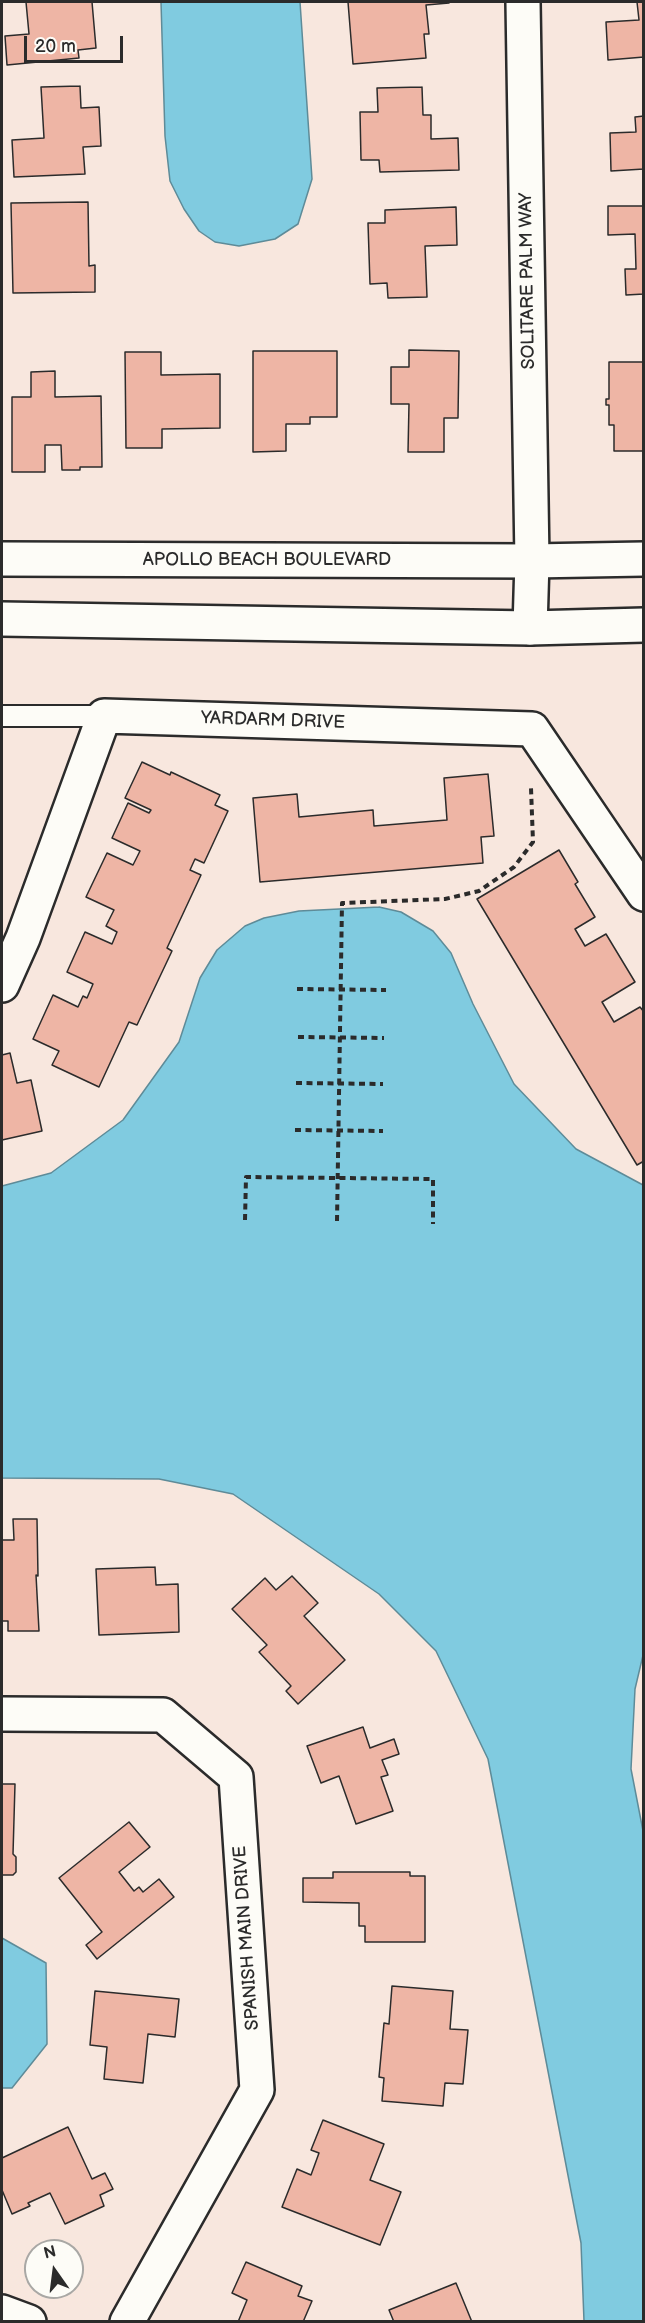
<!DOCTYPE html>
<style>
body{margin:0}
#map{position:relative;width:645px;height:2323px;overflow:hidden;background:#f8e7de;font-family:"Balsamiq Sans",sans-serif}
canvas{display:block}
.frame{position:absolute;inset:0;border:3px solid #2b2b2b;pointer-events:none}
.north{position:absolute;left:24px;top:2239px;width:60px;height:60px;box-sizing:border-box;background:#fdfcf7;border:2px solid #a9a8a5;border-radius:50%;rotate:346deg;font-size:16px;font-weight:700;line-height:24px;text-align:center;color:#2b2b2b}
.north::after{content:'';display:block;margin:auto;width:21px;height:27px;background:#2b2b2b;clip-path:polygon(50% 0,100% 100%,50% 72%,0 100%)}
.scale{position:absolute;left:24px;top:36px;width:99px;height:27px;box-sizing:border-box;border:3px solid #2b2b2b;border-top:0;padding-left:8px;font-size:18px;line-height:21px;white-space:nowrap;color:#2b2b2b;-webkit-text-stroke:4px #fdfcf7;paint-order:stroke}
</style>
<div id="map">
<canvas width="645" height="2323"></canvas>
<div class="frame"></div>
<div class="north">N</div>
<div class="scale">20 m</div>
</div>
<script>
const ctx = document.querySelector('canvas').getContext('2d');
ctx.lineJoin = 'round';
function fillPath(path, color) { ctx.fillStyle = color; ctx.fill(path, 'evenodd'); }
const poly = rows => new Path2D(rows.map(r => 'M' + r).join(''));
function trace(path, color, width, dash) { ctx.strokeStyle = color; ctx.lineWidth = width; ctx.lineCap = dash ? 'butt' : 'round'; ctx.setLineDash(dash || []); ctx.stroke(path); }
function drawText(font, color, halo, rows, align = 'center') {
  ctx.font = font + ' "Balsamiq Sans",sans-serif'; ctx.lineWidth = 5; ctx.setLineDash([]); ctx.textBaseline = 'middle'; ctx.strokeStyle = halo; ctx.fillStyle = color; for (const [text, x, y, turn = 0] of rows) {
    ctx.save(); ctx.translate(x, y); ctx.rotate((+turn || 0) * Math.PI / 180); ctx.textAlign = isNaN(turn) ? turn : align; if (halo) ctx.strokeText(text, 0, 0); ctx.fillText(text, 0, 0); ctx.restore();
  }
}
const water = poly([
 [161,2,300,2,312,179,298,224,275,239,239,246,215,242,199,231,184,209,170,181,165,136,161,2],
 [379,907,401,912,433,931,451,953,473,1004,514,1084,576,1149,643,1185,644,1651,635,1689,631,1769,644,1836,643,2321,584,2321,581,2243,488,1759,436,1651,379,1594,233,1494,159,1479,2,1478,2,1186,51,1173,123,1120,179,1042,200,978,217,950,245,926,264,918,299,911,379,907],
 [2,1938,46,1963,47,2044,12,2088,2,2088,2,1938]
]);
const building = poly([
 [26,2,92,2,96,48,78,50,79,58,7,65,5,36,29,34,26,2],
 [348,2,449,2,449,3,426,5,429,34,424,34,426,58,353,64,348,2],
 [637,2,644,2,644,57,608,60,606,22,639,20,637,2],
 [80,86,81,108,99,107,101,146,83,147,85,174,14,177,12,140,44,138,41,87,80,86],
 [422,87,423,115,431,115,431,139,458,138,459,170,380,172,379,160,361,160,360,112,378,112,377,88,422,87],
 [644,116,644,169,611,171,610,133,636,132,635,117,644,116],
 [88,202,89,266,95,265,95,292,13,293,11,203,88,202],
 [608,206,644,206,644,294,626,295,625,269,636,269,635,234,608,235,608,206],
 [456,207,457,245,425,246,427,297,388,298,387,283,370,284,368,223,385,223,385,210,456,207],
 [409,350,459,351,458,418,444,418,444,452,408,452,409,404,391,404,391,367,409,367,409,350],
 [253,351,337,351,337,417,310,417,310,424,286,424,286,451,253,452,253,351],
 [125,352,161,352,161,375,220,374,220,428,162,429,162,448,126,448,125,352],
 [609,362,644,362,644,451,614,451,614,425,609,425,609,405,606,405,606,399,609,399,609,362],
 [55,371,55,397,101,396,102,467,80,467,80,470,62,470,61,445,45,445,45,472,12,472,12,397,31,397,31,372,55,371],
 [142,762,170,775,171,772,220,795,215,805,228,811,204,863,195,859,190,870,201,875,167,948,172,951,137,1025,129,1022,99,1087,52,1065,59,1051,33,1039,53,995,78,1007,83,996,87,998,93,984,67,972,85,932,112,944,117,932,106,926,114,910,86,897,107,853,133,865,140,851,112,838,128,803,149,813,151,810,125,798,142,762],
 [488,774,494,836,481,837,483,863,260,882,253,798,297,794,299,817,373,810,374,826,447,820,444,778,488,774],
 [559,850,578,882,575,884,595,917,575,929,585,946,606,934,635,982,602,1002,614,1022,640,1007,644,1012,644,1161,637,1165,477,899,559,850],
 [10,1053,17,1083,31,1080,42,1131,2,1140,2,1055,10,1053],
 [13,1519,37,1519,38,1576,36,1575,39,1631,8,1631,8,1621,2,1621,2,1540,14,1540,13,1519],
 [155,1567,156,1585,178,1584,179,1632,99,1635,96,1569,155,1567],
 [292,1576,318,1603,304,1616,345,1660,298,1704,286,1691,291,1686,259,1652,267,1645,232,1609,265,1578,276,1590,292,1576],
 [363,1727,370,1748,394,1739,399,1754,382,1760,388,1775,381,1777,393,1811,356,1824,339,1776,321,1783,307,1746,363,1727],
 [2,1784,15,1784,13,1854,16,1857,16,1872,13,1875,2,1875,2,1784],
 [129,1822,150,1847,119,1872,134,1891,139,1887,143,1892,159,1879,174,1897,97,1959,86,1945,102,1932,59,1878,129,1822],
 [333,1872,410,1872,410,1876,425,1876,425,1942,365,1942,365,1926,359,1926,359,1903,303,1902,303,1878,333,1878,333,1872],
 [392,1986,453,1991,450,2029,468,2030,463,2084,445,2083,443,2106,382,2101,384,2078,379,2077,384,2023,389,2024,392,1986],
 [95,1991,179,1999,175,2037,148,2034,143,2083,104,2079,107,2047,90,2045,95,1991],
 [323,2120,384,2144,370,2180,401,2192,380,2245,282,2207,297,2169,311,2175,319,2153,311,2150,323,2120],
 [68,2127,92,2179,105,2173,113,2189,100,2195,104,2206,65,2224,50,2193,28,2203,30,2206,12,2214,2,2190,2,2158,68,2127],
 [246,2262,302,2286,298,2296,312,2301,303,2322,238,2322,247,2300,232,2293,246,2262],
 [456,2283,472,2322,394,2322,389,2310,456,2283]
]);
const path = poly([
 [297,989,386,990],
 [298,1037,384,1038],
 [296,1083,383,1084],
 [295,1130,383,1131],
 [245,1220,246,1177,433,1179,433,1224],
 [337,1221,342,903,445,899,479,891,514,867,533,842,531,788]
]);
const service = poly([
 [2,716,104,716]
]);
const minor = poly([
 [523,2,532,561],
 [2,985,23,938,104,716,532,729,644,894],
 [2,1714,163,1715,236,1777,257,2090,127,2322],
 [2,2312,29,2322]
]);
const tertiary = poly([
 [530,628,532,561]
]);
const secondary = poly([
 [2,559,532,561,644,559],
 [2,619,530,628,644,625]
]);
const streetNames = [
 ["SOLITARE PALM WAY",528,281,-91],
 ["APOLLO BEACH BOULEVARD",267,560],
 ["YARDARM DRIVE",273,721,2],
 ["SPANISH MAIN DRIVE",247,1938,-94]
];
fillPath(water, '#80cbe0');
trace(water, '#5e8b98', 1.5);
fillPath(building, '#eeb5a5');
trace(building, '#2b2b2b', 1.5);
trace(service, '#2b2b2b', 24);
trace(minor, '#2b2b2b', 38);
trace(tertiary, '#2b2b2b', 38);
trace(secondary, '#2b2b2b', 38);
trace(path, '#2b2b2b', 4, [6, 4.5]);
trace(service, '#fdfcf7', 20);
trace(minor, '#fdfcf7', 33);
trace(tertiary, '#fdfcf7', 33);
trace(secondary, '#fdfcf7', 33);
drawText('18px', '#2b2b2b', '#fdfcf7', streetNames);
</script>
